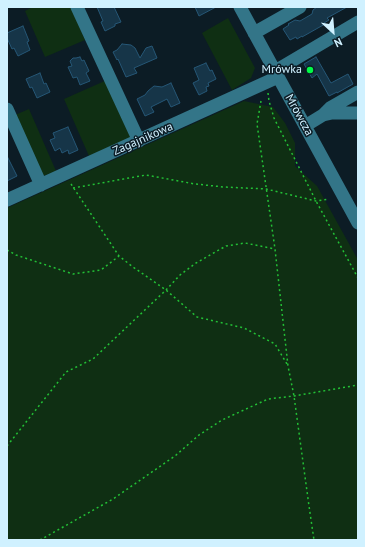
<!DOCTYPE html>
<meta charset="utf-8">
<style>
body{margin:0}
#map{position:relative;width:365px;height:547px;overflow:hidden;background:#0c1c25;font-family:"PT Sans",sans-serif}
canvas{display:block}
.frame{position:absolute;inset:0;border:8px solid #d0f1ff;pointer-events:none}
.north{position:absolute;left:313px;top:12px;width:40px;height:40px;-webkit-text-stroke:3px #0c1c25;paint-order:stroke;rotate:154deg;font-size:11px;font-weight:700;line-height:16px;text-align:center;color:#d0f1ff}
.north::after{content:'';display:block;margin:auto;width:14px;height:18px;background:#d0f1ff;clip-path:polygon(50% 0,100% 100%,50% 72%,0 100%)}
</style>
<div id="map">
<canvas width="365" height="547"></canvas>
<div class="frame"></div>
<div class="north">N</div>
</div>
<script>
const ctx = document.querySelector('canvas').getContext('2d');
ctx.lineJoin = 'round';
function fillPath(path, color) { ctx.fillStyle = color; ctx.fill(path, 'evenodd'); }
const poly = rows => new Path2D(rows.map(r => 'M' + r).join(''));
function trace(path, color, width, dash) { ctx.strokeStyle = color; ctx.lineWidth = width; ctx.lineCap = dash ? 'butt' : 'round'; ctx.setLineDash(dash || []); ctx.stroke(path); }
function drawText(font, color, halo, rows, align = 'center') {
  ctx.font = font + ' "PT Sans",sans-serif'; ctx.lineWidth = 3; ctx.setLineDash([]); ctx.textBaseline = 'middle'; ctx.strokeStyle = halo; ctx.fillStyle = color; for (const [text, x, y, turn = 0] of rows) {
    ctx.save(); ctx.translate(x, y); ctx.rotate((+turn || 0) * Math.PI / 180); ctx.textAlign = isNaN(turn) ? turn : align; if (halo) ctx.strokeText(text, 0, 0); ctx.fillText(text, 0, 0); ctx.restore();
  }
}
const green = poly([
 [33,7,71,7,85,40,45,57,25,11],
 [228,18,255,68,251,78,232,90,202,33],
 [107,80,132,137,89,156,64,99],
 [244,101,273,107,285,123,295,143,295,166,317,186,358,260,358,540,7,540,7,208],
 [29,109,56,171,41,177,15,115]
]);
const building = poly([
 [97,7,114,7,121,22,115,24,115,26,105,31,101,22,103,21,97,7],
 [195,7,216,7,199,16,195,7],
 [317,7,347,7,327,18,329,20,324,23,325,24,302,37,302,36,297,39,296,37,290,40,283,29,289,25,288,24,295,20,300,21,312,14,313,10,317,7],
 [23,26,29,41,27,42,30,50,18,56,14,48,12,49,7,38,7,33,23,26],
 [122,44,131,45,135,48,140,58,146,48,152,46,157,58,134,68,137,73,126,77,118,59,117,60,113,52,117,50,122,44],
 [80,57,82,61,84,60,89,71,86,73,90,81,80,85,77,77,73,78,68,67,72,66,70,61,73,58,76,58,80,57],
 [316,57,331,83,348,74,353,84,337,93,337,92,329,96,317,74,312,78,304,64,316,57],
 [206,63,210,71,212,70,216,79,208,83,209,86,206,87,207,91,199,95,193,83,199,80,194,68,206,63],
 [40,73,44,84,46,83,50,92,37,98,32,87,30,88,26,79,40,73],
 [171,83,180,103,171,107,167,99,151,107,154,112,145,116,137,99,145,95,148,91,154,86,162,87,171,83],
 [68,127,78,150,69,154,68,150,62,153,60,148,55,151,50,140,55,138,53,133,68,127],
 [7,156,17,176,7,181,7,156]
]);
const path = poly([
 [268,93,269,101,274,118,316,201,358,278],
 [261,101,257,124,275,249,288,366,294,396,309,506,314,540],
 [71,184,119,256,133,267,166,290,197,317,244,328,275,344,287,364],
 [73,188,146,175,195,184,224,187,266,189,316,201,329,199],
 [7,250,16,255,73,274,101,270,119,256],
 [7,446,66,372,93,359,166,290,180,275,196,263,226,246,245,243,275,249],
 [40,540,113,499,175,456,199,435,222,420,268,399,294,396,358,385]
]);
const minor = poly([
 [77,7,139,141],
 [240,7,358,223],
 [254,33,300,7],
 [275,71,358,22],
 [7,109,41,185],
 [323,115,330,108,358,92],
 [305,126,323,115,332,113,358,113],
 [7,200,278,77]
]);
const markers = [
 [310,70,4,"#00fb47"]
];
const poiNames = [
 ["Mrówka",302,70]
];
const streetNames = [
 ["Mrówcza",299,115,61],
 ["Zagajnikowa",143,139,-24]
];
fillPath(green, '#0f2f13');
fillPath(building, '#163548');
trace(building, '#265776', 1);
trace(path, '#23c036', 1.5, [2, 3]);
trace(minor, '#337588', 13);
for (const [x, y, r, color] of markers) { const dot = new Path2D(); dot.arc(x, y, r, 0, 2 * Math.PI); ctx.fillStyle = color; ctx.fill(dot); trace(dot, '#0c1c25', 1.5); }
drawText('12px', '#d0f1ff', '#0c1c25', poiNames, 'right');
drawText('12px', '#d0f1ff', '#0c1c25', streetNames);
</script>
